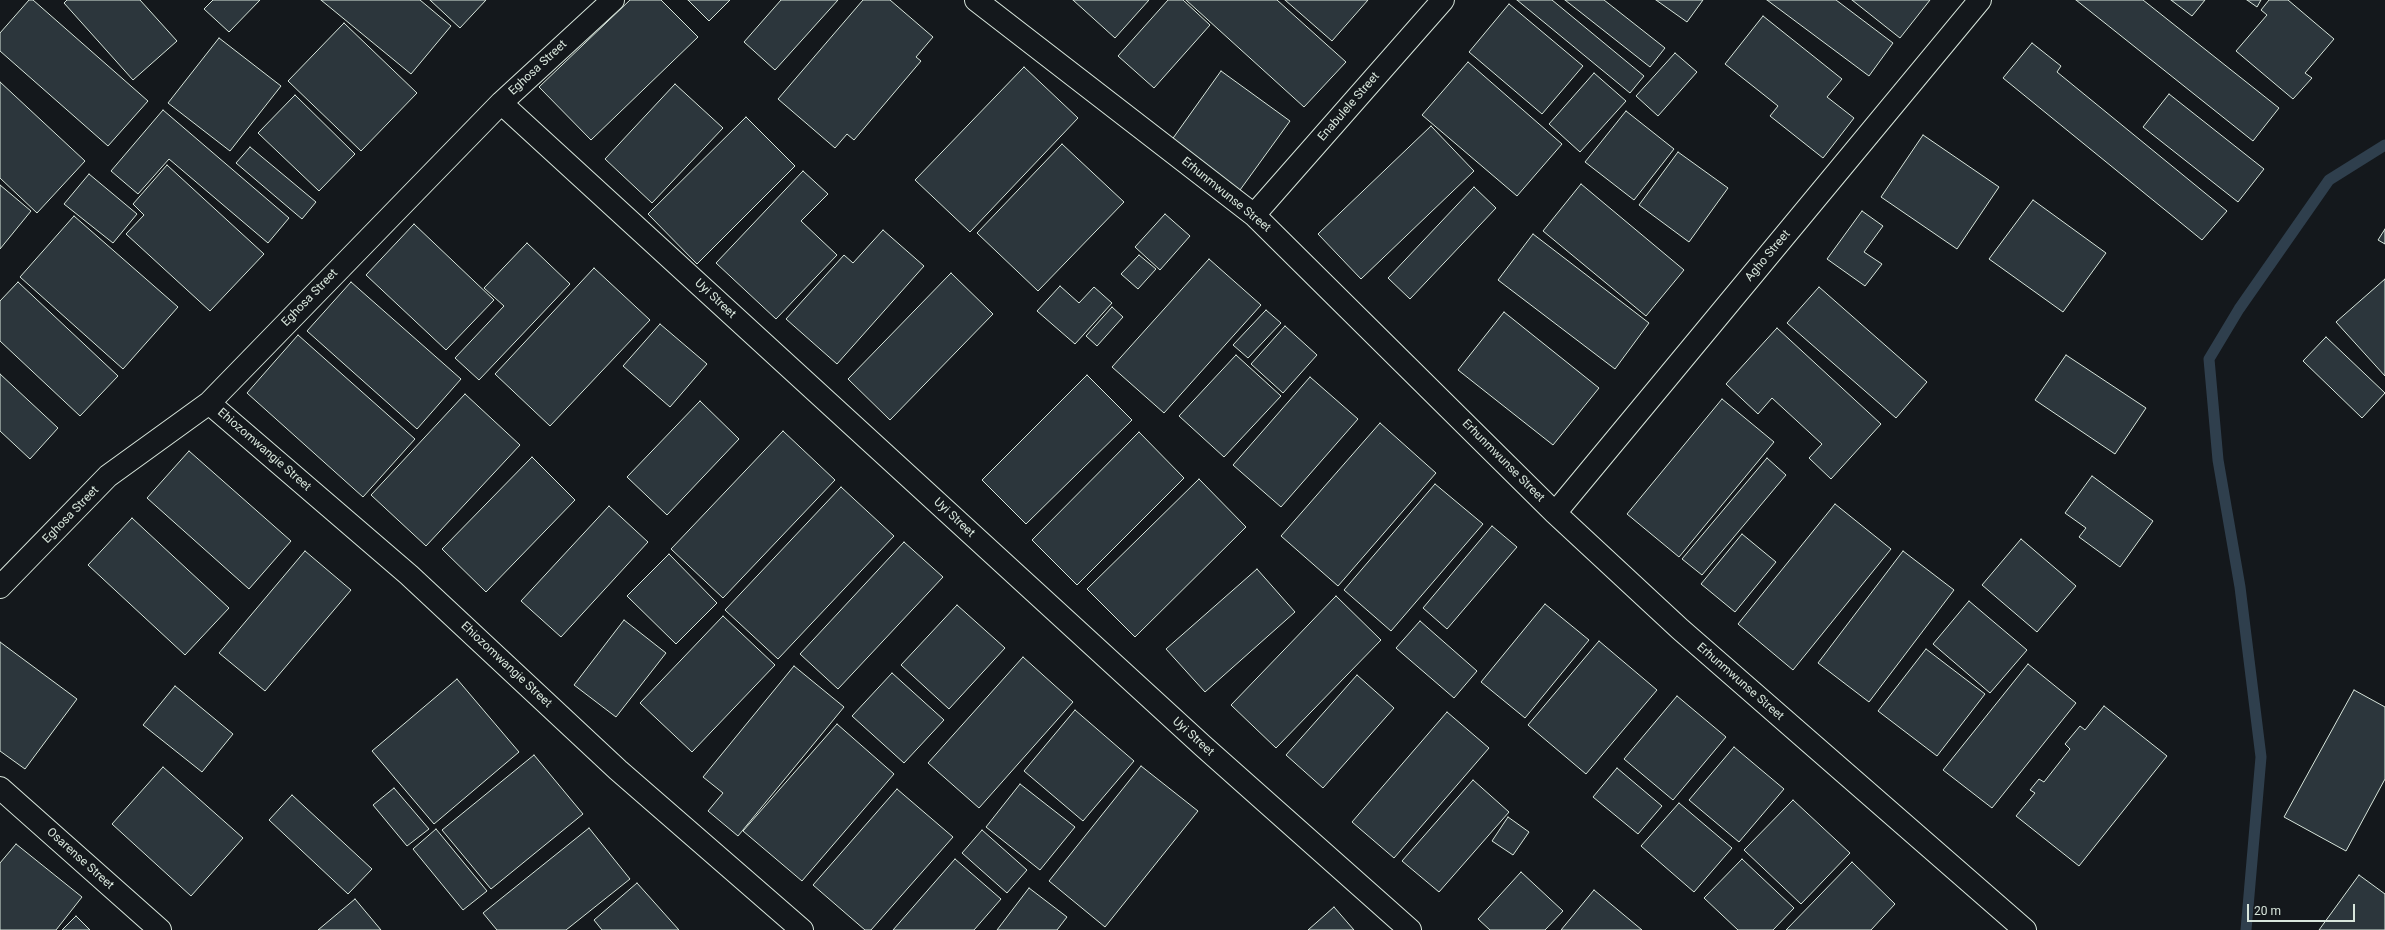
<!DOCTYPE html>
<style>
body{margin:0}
#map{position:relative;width:2385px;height:930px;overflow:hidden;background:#14181c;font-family:Roboto,sans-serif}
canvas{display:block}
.scale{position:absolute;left:2247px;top:904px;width:108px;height:18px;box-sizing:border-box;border:2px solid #d8e6dc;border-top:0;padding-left:5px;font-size:12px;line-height:14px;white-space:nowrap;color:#d8e6dc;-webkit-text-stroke:3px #14181c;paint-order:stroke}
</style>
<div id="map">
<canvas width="2385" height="930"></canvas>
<div class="scale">20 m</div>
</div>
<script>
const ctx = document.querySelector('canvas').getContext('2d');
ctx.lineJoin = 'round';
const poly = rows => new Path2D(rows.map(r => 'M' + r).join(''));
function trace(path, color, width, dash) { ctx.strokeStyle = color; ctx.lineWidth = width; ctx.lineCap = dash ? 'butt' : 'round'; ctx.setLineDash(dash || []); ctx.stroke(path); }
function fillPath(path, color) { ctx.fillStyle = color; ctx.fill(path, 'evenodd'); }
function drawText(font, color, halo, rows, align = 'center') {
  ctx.font = font + ' Roboto,sans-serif'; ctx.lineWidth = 3; ctx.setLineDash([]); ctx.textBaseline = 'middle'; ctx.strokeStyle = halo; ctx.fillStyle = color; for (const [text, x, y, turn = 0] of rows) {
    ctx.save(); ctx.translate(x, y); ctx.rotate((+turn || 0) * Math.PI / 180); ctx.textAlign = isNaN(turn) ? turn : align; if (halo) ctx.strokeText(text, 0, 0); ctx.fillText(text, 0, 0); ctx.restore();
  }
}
const stream = poly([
 [2246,930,2261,757,2240,587,2218,460,2209,359,2239,309,2329,180,2385,145]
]);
const building = poly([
 [29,0,33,0,148,101,108,146,0,51,0,33,29,0],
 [67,0,140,0,177,41,133,80,64,3,67,0],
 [213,0,260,0,229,32,204,9,213,0],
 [321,0,420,0,451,26,411,74,321,0],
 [430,0,486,0,460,28,430,0],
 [630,0,661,0,698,37,591,140,539,87,630,0],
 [688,0,730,0,709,21,688,0],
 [781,0,838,0,775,70,744,42,781,0],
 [863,0,890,0,933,37,916,57,921,61,854,140,847,134,835,148,778,99,863,0],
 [1073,0,1149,0,1115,38,1073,0],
 [1168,0,1183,0,1210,25,1154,88,1118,56,1168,0],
 [1186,0,1277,0,1346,62,1304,107,1186,0],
 [1285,0,1368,0,1332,41,1285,0],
 [1517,0,1552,0,1644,76,1630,93,1517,0],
 [1565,0,1604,0,1665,48,1650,67,1565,0],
 [1656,0,1703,0,1687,22,1656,0],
 [1767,0,1836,0,1893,43,1869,76,1767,0],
 [1852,0,1930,0,1900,38,1852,0],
 [2076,0,2143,0,2279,108,2253,141,2076,0],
 [2171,0,2205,0,2192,16,2171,0],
 [2247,0,2261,0,2257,7,2247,0],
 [2269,0,2288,0,2334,39,2305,73,2312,78,2293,99,2236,51,2267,15,2261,10,2269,0],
 [1509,4,1583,66,1542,114,1469,52,1509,4],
 [1763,16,1842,79,1827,97,1854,118,1823,158,1770,116,1778,106,1725,64,1763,16],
 [344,23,417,93,361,151,288,81,344,23],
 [219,38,281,86,230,151,168,103,219,38],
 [2032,43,2061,66,2057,72,2227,211,2202,240,2003,78,2032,43],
 [1675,53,1697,72,1658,116,1636,96,1675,53],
 [1468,62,1562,144,1517,196,1422,115,1468,62],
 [1024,67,1078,118,970,232,915,180,1024,67],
 [1221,71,1290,121,1240,190,1171,141,1221,71],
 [1594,73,1626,101,1580,152,1549,124,1594,73],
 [0,82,85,161,37,213,0,178,0,82],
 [675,84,723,128,652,203,605,159,675,84],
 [2169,94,2264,169,2238,202,2143,127,2169,94],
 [295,95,355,154,319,191,258,133,295,95],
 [163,110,289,218,268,243,169,159,138,194,111,171,163,110],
 [1626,111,1674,149,1634,200,1585,162,1626,111],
 [746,117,795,166,697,264,648,214,746,117],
 [1431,126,1474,171,1361,279,1318,234,1431,126],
 [1923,135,1999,187,1957,249,1881,197,1923,135],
 [1062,144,1124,202,1038,291,977,233,1062,144],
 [250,147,316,202,302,219,236,163,250,147],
 [1678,152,1728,188,1689,242,1639,205,1678,152],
 [167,165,264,254,210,311,126,234,144,215,133,204,167,165],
 [803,171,828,194,801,221,837,255,776,319,716,263,803,171],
 [89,174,137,214,113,243,64,204,89,174],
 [1581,184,1684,270,1646,316,1543,231,1581,184],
 [0,185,31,211,0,249,0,185],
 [1474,187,1496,208,1410,299,1388,278,1474,187],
 [2033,200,2106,253,2063,312,1989,259,2033,200],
 [1862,211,1883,226,1864,252,1882,264,1865,286,1827,259,1862,211],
 [1165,214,1190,236,1160,270,1135,247,1165,214],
 [74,216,178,307,123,369,20,277,74,216],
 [414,224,494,300,446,350,366,275,414,224],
 [2385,229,2385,244,2378,240,2385,229],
 [883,230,924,266,837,364,786,319,844,255,853,263,883,230],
 [1533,234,1649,323,1615,369,1498,280,1533,234],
 [527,243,570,284,479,380,455,358,504,306,484,288,527,243],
 [1139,255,1156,269,1138,289,1121,274,1139,255],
 [1209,259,1261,305,1164,413,1112,367,1209,259],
 [594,268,650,320,550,426,495,374,594,268],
 [951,273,993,314,890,420,848,379,951,273],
 [2385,279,2385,376,2336,322,2385,279],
 [18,282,118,376,80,416,0,341,0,301,18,282],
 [351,282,461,379,417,429,307,331,351,282],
 [1060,286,1079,303,1094,287,1112,303,1075,344,1037,311,1060,286],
 [1819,287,1927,382,1896,418,1787,323,1819,287],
 [1112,307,1123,317,1097,346,1086,336,1112,307],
 [1266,310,1281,323,1248,358,1233,345,1266,310],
 [1504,312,1599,388,1553,445,1458,370,1504,312],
 [660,324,707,364,670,407,623,366,660,324],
 [1285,326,1317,355,1283,393,1251,364,1285,326],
 [1777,328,1881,424,1831,479,1809,458,1822,444,1772,398,1758,414,1726,384,1777,328],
 [298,335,415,439,363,497,247,393,298,335],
 [2326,337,2385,393,2362,418,2303,361,2326,337],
 [1236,355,1281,396,1224,457,1179,416,1236,355],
 [2066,355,2146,408,2115,454,2035,400,2066,355],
 [0,374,58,428,30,459,0,431,0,374],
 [1087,375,1132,420,1026,524,982,480,1087,375],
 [1310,377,1358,419,1281,507,1233,465,1310,377],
 [465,394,520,445,426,546,371,495,465,394],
 [1722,399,1774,442,1679,557,1627,514,1722,399],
 [700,401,739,439,667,515,627,477,700,401],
 [1380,423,1436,473,1338,586,1281,536,1380,423],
 [783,431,835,480,723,598,671,549,783,431],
 [1139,432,1184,478,1077,585,1032,540,1139,432],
 [189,451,291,541,249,589,147,498,189,451],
 [532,457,575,500,486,592,442,549,532,457],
 [1767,458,1786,475,1702,575,1682,559,1767,458],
 [2092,476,2153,521,2120,567,2079,537,2086,528,2065,513,2092,476],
 [1199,479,1246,527,1135,637,1087,589,1199,479],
 [1435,484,1483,524,1391,631,1344,590,1435,484],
 [841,487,894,536,778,659,725,610,841,487],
 [1835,504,1891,549,1793,670,1738,624,1835,504],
 [609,506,648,542,561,637,521,601,609,506],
 [132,518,229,608,185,655,88,565,132,518],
 [1492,526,1517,547,1447,629,1423,608,1492,526],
 [1742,534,1776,562,1735,612,1701,584,1742,534],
 [2021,539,2076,586,2037,632,1982,585,2021,539],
 [904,542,943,577,838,689,800,654,904,542],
 [305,551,351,590,265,691,219,653,305,551],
 [1903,551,1954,590,1869,702,1818,663,1903,551],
 [669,554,717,603,676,644,627,596,669,554],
 [1257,569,1295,612,1205,692,1166,649,1257,569],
 [1336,596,1381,640,1276,748,1231,705,1336,596],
 [1969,601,2027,650,1990,693,1933,644,1969,601],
 [1545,604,1589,640,1525,718,1481,682,1545,604],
 [957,605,1005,648,949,709,901,665,957,605],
 [723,616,775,665,692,752,640,703,723,616],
 [624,620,666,653,616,717,574,685,624,620],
 [1420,621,1477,671,1454,698,1396,648,1420,621],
 [1599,641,1657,690,1586,774,1528,725,1599,641],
 [0,642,77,699,25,769,0,751,0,642],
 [1926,649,1985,694,1937,756,1878,711,1926,649],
 [1023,657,1073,702,979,808,928,763,1023,657],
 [2028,664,2076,703,1992,808,1943,770,2028,664],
 [794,666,844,707,738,836,708,811,723,793,703,777,794,666],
 [892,673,944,720,904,763,852,716,892,673],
 [1357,675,1394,708,1323,788,1286,755,1357,675],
 [457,679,519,752,434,824,372,751,457,679],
 [175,686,233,734,202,772,143,725,175,686],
 [2354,690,2385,707,2385,779,2346,851,2284,817,2354,690],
 [1677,696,1726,737,1673,800,1624,759,1677,696],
 [2104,706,2167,756,2079,866,2016,816,2035,793,2030,790,2039,779,2044,782,2070,749,2065,744,2080,726,2085,730,2104,706],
 [1075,710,1134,761,1083,821,1024,771,1075,710],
 [1447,712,1489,748,1394,858,1352,822,1447,712],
 [837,724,894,774,802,881,743,831,837,724],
 [1734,747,1784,789,1739,842,1689,800,1734,747],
 [534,755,583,814,491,889,442,830,534,755],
 [1141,766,1198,811,1105,927,1049,881,1141,766],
 [163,767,243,838,191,896,112,824,163,767],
 [1617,768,1662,806,1638,834,1593,797,1617,768],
 [1473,780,1509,812,1439,892,1402,861,1473,780],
 [1020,784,1075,827,1040,870,986,827,1020,784],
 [394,788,429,829,407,846,373,805,394,788],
 [897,789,953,837,871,930,865,930,813,885,897,789],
 [292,795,372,869,348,894,269,820,292,795],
 [1793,800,1850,853,1801,904,1744,850,1793,800],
 [1679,803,1732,848,1694,892,1641,846,1679,803],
 [1508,817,1529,832,1513,855,1492,841,1508,817],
 [589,828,630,879,566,930,497,930,483,913,589,828],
 [436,829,487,891,463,910,413,849,436,829],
 [982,830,1027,870,1007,893,962,853,982,830],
 [16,844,82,897,56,930,0,930,0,863,16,844],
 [955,859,1001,899,974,930,893,930,955,859],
 [1742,859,1794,908,1773,930,1738,930,1704,898,1742,859],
 [1852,862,1895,904,1871,930,1786,930,1852,862],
 [1521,872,1563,911,1545,930,1490,930,1478,919,1521,872],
 [2359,875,2385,894,2385,930,2319,930,2359,875],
 [637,883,679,930,602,930,594,920,637,883],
 [1029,888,1067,917,1057,930,997,930,1029,888],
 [1594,890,1642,930,1561,930,1594,890],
 [355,899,381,930,318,930,355,899],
 [1334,907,1354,930,1308,930,1334,907],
 [76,916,90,930,62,930,76,916]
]);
const minor = poly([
 [976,0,1254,215,1555,513,1680,629,2025,930],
 [501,103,1203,746,1410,930],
 [1254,215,1443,0],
 [209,403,409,575,618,770,802,930],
 [1555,513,1980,0],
 [0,587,108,476,209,403,501,103,613,0],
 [0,788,160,930]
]);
const streetNames = [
 ["Eghosa Street",538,68,-43],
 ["Enabulele Street",1349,107,-49],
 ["Erhunmwunse Street",1226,195,39],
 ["Agho Street",1768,256,-50],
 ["Eghosa Street",310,298,-46],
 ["Uyi Street",715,299,43],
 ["Ehiozomwangie Street",264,450,41],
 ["Erhunmwunse Street",1503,461,45],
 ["Eghosa Street",71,515,-46],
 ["Uyi Street",954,518,43],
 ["Ehiozomwangie Street",506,665,43],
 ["Erhunmwunse Street",1740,682,41],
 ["Uyi Street",1193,737,42],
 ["Osarense Street",80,859,42]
];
trace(stream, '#2f3f4d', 11);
fillPath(building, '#2c363c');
trace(building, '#d8e6dc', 1);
trace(minor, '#d8e6dc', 24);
trace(minor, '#14181c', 22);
drawText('12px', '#d8e6dc', '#14181c', streetNames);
</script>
